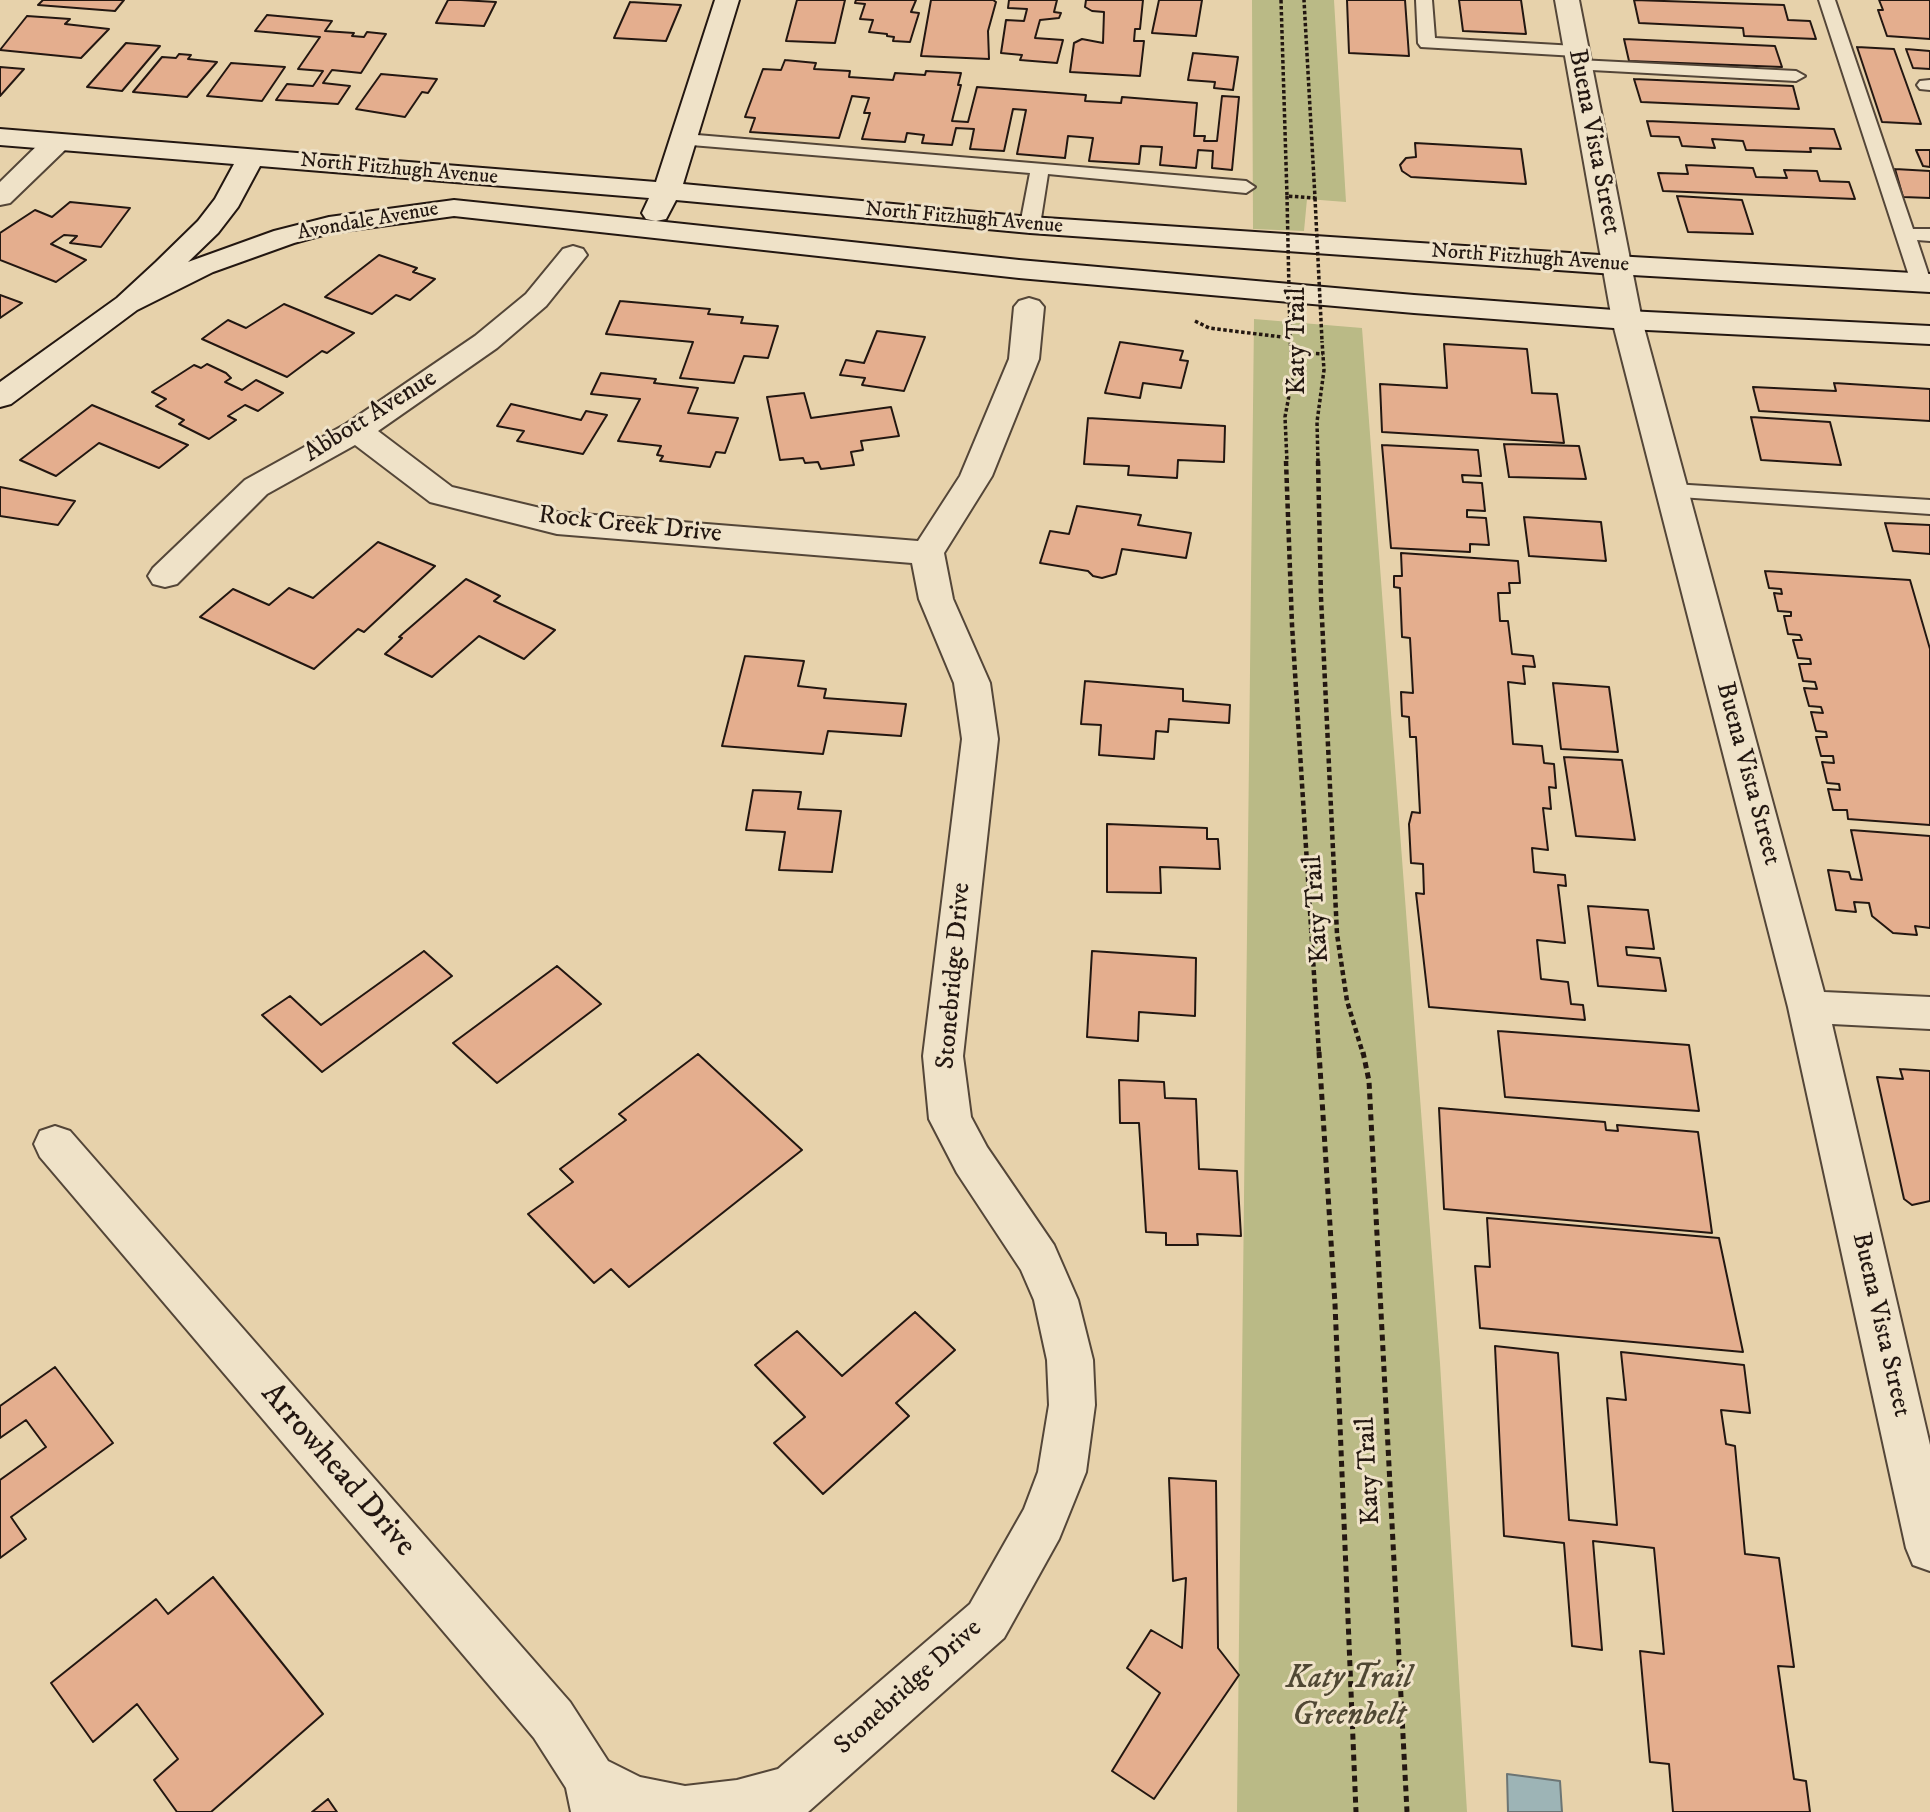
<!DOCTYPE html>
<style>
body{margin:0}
canvas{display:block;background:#e7d2ab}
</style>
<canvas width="1930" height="1812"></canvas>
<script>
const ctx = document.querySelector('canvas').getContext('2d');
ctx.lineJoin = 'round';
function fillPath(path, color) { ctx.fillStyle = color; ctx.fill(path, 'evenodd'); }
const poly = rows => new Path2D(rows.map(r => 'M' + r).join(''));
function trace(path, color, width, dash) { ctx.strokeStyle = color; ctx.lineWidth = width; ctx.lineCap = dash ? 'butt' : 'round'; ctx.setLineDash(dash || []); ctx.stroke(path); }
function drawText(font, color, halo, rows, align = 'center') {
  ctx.font = font + ' "IM FELL DW Pica",serif'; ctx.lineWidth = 6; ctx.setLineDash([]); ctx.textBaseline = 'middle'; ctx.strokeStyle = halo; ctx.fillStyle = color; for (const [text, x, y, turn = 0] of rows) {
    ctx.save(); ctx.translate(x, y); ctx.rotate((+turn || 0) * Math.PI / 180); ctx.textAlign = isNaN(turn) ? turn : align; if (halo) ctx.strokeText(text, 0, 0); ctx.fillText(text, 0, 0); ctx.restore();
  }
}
const green = poly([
 [1252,0,1334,0,1346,202,1307,199,1304,231,1253,229],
 [1254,319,1362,328,1440,1363,1467,1812,1237,1812]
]);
const water = poly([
 [1507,1774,1560,1781,1562,1812,1508,1812,1507,1774]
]);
const building = poly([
 [43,0,124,0,115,11,38,5,43,0],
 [448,0,461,0,496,2,484,26,436,23,448,0],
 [797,0,845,0,835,43,786,41,797,0],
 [856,0,916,0,911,12,919,13,910,42,893,41,894,37,887,36,887,34,869,32,873,20,860,19,865,4,855,3,856,0],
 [931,0,993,0,996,2,988,31,989,59,921,56,931,0],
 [1009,0,1057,0,1054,12,1061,13,1059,18,1040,20,1035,38,1063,40,1057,63,1020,60,1022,55,1001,53,1006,20,1024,21,1027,9,1008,8,1009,0],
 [1086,0,1143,0,1140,29,1135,29,1134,41,1144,41,1140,76,1070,72,1074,43,1082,39,1103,43,1104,12,1092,11,1085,7,1086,0],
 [1159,0,1202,0,1196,36,1152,33,1159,0],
 [1347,0,1405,0,1409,56,1349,53,1347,0],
 [1459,0,1521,0,1526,34,1463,31,1459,0],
 [1634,0,1784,5,1788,20,1810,21,1816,39,1744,36,1743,28,1639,23,1634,0],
 [1879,0,1930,0,1930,39,1887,36,1878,10,1883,10,1879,0],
 [630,2,681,5,666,41,614,38,630,2],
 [267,15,332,21,325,31,354,33,352,36,364,37,367,32,386,34,361,73,332,70,323,83,350,86,338,104,276,100,287,84,313,86,323,71,298,69,320,37,255,31,267,15],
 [27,16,70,19,65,24,109,29,81,58,0,50,27,16],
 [1624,39,1775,46,1782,67,1629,61,1624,39],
 [126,43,160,46,122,91,87,87,126,43],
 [1857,47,1894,49,1921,124,1882,122,1857,47],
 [1906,49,1930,51,1930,69,1913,68,1906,49],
 [1193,53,1238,57,1233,90,1214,88,1215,82,1188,80,1193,53],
 [179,54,191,55,188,59,217,62,187,97,133,92,162,57,176,58,179,54],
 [785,60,816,63,814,69,850,71,849,77,893,80,895,73,925,75,926,71,961,73,958,85,961,85,952,121,968,122,977,87,1086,95,1085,101,1121,103,1122,97,1197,103,1194,136,1205,136,1204,141,1217,141,1222,96,1239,97,1232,170,1212,168,1213,151,1198,150,1196,168,1160,165,1162,147,1141,146,1139,164,1089,161,1093,138,1068,136,1065,158,1017,154,1026,110,1013,109,1004,151,970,149,974,129,956,128,952,145,922,143,924,135,907,133,905,142,862,139,870,113,864,113,869,98,852,96,839,138,750,132,755,118,745,117,763,69,781,70,785,60],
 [231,63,285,67,262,101,207,96,231,63],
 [0,67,24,69,0,96,0,67],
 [381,74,437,79,428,93,422,92,405,117,356,109,381,74],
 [1634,79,1793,86,1799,109,1641,102,1634,79],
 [1647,121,1834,129,1841,149,1810,148,1811,152,1746,150,1743,141,1712,139,1715,148,1682,146,1679,137,1651,136,1647,121],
 [1415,143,1521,149,1526,184,1411,177,1402,171,1400,165,1406,158,1416,157,1415,143],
 [1916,150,1930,150,1930,167,1923,166,1916,150],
 [1686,165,1753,168,1756,177,1787,178,1784,170,1817,171,1820,181,1849,182,1855,199,1663,191,1658,173,1688,174,1686,165],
 [1895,169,1930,171,1930,198,1903,197,1895,169],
 [1677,196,1742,200,1753,234,1688,232,1677,196],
 [70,202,130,208,101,247,70,243,77,236,64,235,51,244,86,260,56,282,0,260,0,233,35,210,52,217,70,202],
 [379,255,417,268,413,272,435,279,410,300,396,295,372,314,325,297,379,255],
 [0,295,22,303,0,318,0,295],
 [620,301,710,309,708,314,743,317,741,323,778,326,768,358,744,356,734,383,680,378,693,342,606,334,620,301],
 [284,304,354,333,327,353,322,351,287,377,202,339,228,320,246,328,284,304],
 [877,331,925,337,904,391,862,385,865,378,840,375,846,360,864,363,877,331],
 [1120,342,1183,351,1180,360,1188,361,1181,388,1143,383,1140,398,1105,393,1120,342],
 [1444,344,1527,349,1532,393,1557,394,1564,443,1382,432,1380,384,1447,388,1444,344],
 [207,364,226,373,231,378,225,382,242,390,256,380,283,393,258,411,245,405,228,416,236,420,209,439,179,424,184,420,156,406,166,399,152,392,194,365,201,368,207,364],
 [601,373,656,379,654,383,698,388,688,413,738,418,725,453,716,452,710,467,660,461,663,456,657,455,661,446,618,441,640,399,591,394,601,373],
 [1834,383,1930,389,1930,421,1759,411,1753,387,1836,391,1834,383],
 [804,393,811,418,891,407,899,436,861,441,863,450,851,452,854,465,821,469,818,462,805,463,803,458,780,460,767,397,804,393],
 [511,404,581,420,586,411,607,415,583,454,517,441,524,431,497,426,511,404],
 [92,405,188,445,159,468,99,443,56,476,20,460,92,405],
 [1751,417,1830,422,1841,465,1761,460,1751,417],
 [1088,418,1225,426,1224,462,1178,460,1177,478,1128,475,1129,466,1084,464,1088,418],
 [1504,444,1579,446,1586,479,1509,477,1504,444],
 [1382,445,1478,450,1481,476,1462,475,1463,482,1482,483,1485,511,1467,510,1467,517,1486,518,1489,545,1470,544,1470,552,1391,548,1382,445],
 [0,487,75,501,58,525,0,516,0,487],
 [1077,506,1141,515,1138,525,1191,533,1186,558,1122,549,1116,574,1102,578,1093,576,1088,571,1040,563,1050,531,1069,534,1077,506],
 [1524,517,1601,522,1606,561,1529,556,1524,517],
 [1885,523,1930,525,1930,554,1893,551,1885,523],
 [378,542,435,566,364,632,358,629,314,669,200,617,233,589,269,605,289,588,313,598,378,542],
 [1401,553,1518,561,1520,583,1509,583,1510,593,1498,593,1500,621,1508,621,1512,654,1533,656,1535,667,1523,666,1525,684,1508,682,1513,744,1542,746,1544,763,1554,764,1556,788,1549,787,1551,809,1543,808,1548,850,1532,848,1534,872,1565,875,1566,886,1558,885,1565,943,1537,940,1541,979,1568,982,1571,1004,1583,1005,1585,1020,1429,1007,1416,893,1424,894,1423,864,1411,863,1409,824,1412,812,1420,813,1416,737,1410,737,1409,717,1402,716,1401,692,1413,693,1410,638,1402,637,1400,588,1394,587,1394,576,1402,576,1401,553],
 [1765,571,1910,580,1930,649,1930,825,1848,819,1847,810,1833,810,1828,789,1840,790,1839,784,1827,783,1822,762,1834,763,1833,756,1821,756,1816,737,1827,737,1826,732,1816,731,1811,712,1823,713,1821,707,1809,706,1804,688,1817,689,1815,682,1803,681,1799,664,1811,664,1810,659,1798,658,1793,640,1802,640,1800,635,1788,634,1784,616,1791,616,1791,612,1778,611,1774,593,1782,594,1781,589,1769,588,1765,571],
 [466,579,500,596,494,601,555,630,524,659,479,636,432,677,385,654,402,638,399,637,466,579],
 [745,656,804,661,798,686,826,689,824,698,906,704,901,736,828,731,823,754,722,746,745,656],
 [1085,681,1183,689,1183,701,1230,705,1229,723,1169,719,1168,732,1156,731,1154,759,1099,755,1101,725,1081,724,1085,681],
 [1553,683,1609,687,1618,752,1561,749,1553,683],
 [1564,757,1622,760,1635,840,1576,836,1564,757],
 [753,790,801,792,798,809,841,811,832,872,779,870,785,832,746,830,753,790],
 [1107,824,1207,828,1207,839,1218,839,1220,869,1160,867,1161,893,1107,892,1107,824],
 [1851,830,1930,836,1930,928,1915,926,1917,935,1893,933,1872,916,1869,903,1854,902,1856,912,1836,910,1828,870,1849,872,1851,879,1862,880,1851,830],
 [1588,906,1648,910,1654,949,1626,947,1627,955,1660,958,1666,991,1598,986,1588,906],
 [424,951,452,976,322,1072,262,1015,290,996,321,1025,424,951],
 [1092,951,1196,958,1195,1016,1139,1012,1138,1041,1087,1037,1092,951],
 [557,966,601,1004,497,1083,453,1043,557,966],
 [1498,1031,1689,1045,1699,1111,1505,1097,1498,1031],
 [698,1054,802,1150,629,1287,611,1269,594,1283,528,1214,573,1182,560,1169,626,1120,619,1114,698,1054],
 [1900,1069,1930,1071,1930,1201,1912,1205,1904,1199,1877,1077,1903,1079,1900,1069],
 [1119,1080,1164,1082,1165,1098,1196,1099,1199,1169,1237,1171,1241,1236,1197,1234,1198,1245,1166,1245,1166,1233,1146,1232,1139,1123,1120,1123,1119,1080],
 [1439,1108,1605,1122,1606,1130,1618,1131,1617,1125,1698,1132,1712,1233,1444,1209,1439,1108],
 [1487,1218,1719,1238,1743,1352,1480,1328,1475,1266,1490,1267,1487,1218],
 [915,1312,955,1350,896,1403,909,1416,823,1494,774,1443,805,1417,755,1365,797,1331,842,1376,915,1312],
 [1495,1346,1558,1353,1569,1520,1617,1525,1607,1398,1626,1400,1621,1352,1744,1365,1750,1413,1721,1410,1726,1444,1735,1446,1745,1554,1779,1558,1794,1667,1778,1666,1794,1779,1806,1781,1810,1812,1673,1812,1669,1764,1650,1762,1640,1651,1664,1654,1654,1548,1593,1541,1602,1650,1572,1646,1564,1543,1504,1536,1495,1346],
 [55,1367,113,1443,11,1517,26,1539,0,1558,0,1480,46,1447,26,1420,0,1438,0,1406,55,1367],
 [1169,1478,1216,1481,1218,1648,1239,1675,1154,1799,1112,1771,1160,1693,1127,1668,1151,1630,1182,1648,1186,1578,1173,1581,1169,1478],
 [213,1577,323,1714,211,1812,177,1812,154,1780,178,1759,137,1704,93,1742,51,1683,156,1599,168,1614,213,1577],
 [328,1799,337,1812,312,1812,328,1799]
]);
const pathFar2 = poly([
 [1281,0,1287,196,1315,198,1304,0],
 [1195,321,1209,328,1290,338,1293,374,1285,417,1287,462],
 [1292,352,1323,354],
 [1318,462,1317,422,1324,370,1322,341]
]);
const pathFar1 = poly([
 [1286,461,1292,625,1319,1054],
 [1318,461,1321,598,1337,934,1347,1001,1363,1054]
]);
const path = poly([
 [1319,1052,1335,1304,1356,1812],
 [1363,1052,1369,1081,1407,1812]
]);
const lane = poly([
 [1416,0,1432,0,1435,38,1576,46,1585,51,1576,56,1421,47,1418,43,1416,0],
 [1819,0,1835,0,1913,229,1930,229,1930,241,1917,240,1930,279,1928,286,1914,286,1911,282,1819,0],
 [1579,60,1796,71,1805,76,1796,81,1573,69,1570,65,1573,61,1579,60],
 [1930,80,1930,90,1920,89,1917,85,1920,81,1930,80],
 [685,134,1246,181,1255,187,1246,193,1048,174,1040,225,1030,231,1020,225,1030,173,679,144,676,140,679,136,685,134],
 [1673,484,1930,500,1930,514,1665,496,1662,491,1665,486,1673,484]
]);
const street = poly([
 [1555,0,1579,0,1642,320,1824,992,1930,997,1930,1029,1832,1024,1930,1445,1930,1571,1913,1565,1906,1548,1788,1007,1612,320,1555,0],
 [57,134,67,136,70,142,67,148,10,203,0,205,0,182,47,136,57,134],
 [573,246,583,249,587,255,546,306,497,348,378,431,452,487,557,512,918,541,960,476,1009,359,1014,307,1019,301,1029,298,1039,301,1044,307,1039,359,992,476,944,553,953,599,990,683,998,739,963,1056,971,1117,987,1147,1054,1245,1078,1300,1093,1360,1095,1405,1086,1472,1059,1539,1004,1638,808,1812,571,1812,566,1788,534,1738,40,1157,34,1144,40,1131,55,1126,70,1131,570,1702,608,1761,640,1777,685,1786,737,1780,778,1769,970,1604,1024,1509,1038,1472,1049,1405,1047,1360,1034,1300,1021,1270,957,1173,929,1119,923,1056,962,739,954,683,919,599,912,563,557,534,430,502,355,445,267,494,177,584,165,587,153,584,148,576,153,568,245,480,346,424,475,336,526,294,563,249,573,246]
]);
const secondary = poly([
 [715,0,739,0,683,184,1030,217,1615,256,1930,274,1930,292,1615,274,1030,233,676,200,666,219,656,221,1019,260,1414,295,1627,311,1930,326,1930,344,1627,329,1414,313,1019,278,454,216,330,233,294,243,213,272,137,310,11,404,0,407,0,382,117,298,156,262,198,221,215,199,234,164,0,145,0,129,656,182,715,0],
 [260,166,649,198,642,213,646,219,656,221,454,200,329,217,274,231,188,262,218,233,238,207,260,166]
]);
const pathBridge = poly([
 [1287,196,1290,338],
 [1315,198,1322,341]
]);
const farStreetnames = [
 ["North Fitzhugh Avenue",399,170,5],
 ["North Fitzhugh Avenue",964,219,5],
 ["Avondale Avenue",368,222,-10],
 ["North Fitzhugh Avenue",1530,259,4]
];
const streetNames = [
 ["Buena Vista Street",1593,142,79],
 ["Katy Trail",1299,341,-90],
 ["Abbott Avenue",371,417,-32],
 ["Rock Creek Drive",630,526,6],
 ["Buena Vista Street",1747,774,75],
 ["Katy Trail",1318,909,-94],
 ["Stonebridge Drive",955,976,-85],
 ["Buena Vista Street",1880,1325,77],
 ["Katy Trail",1370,1471,-93],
 ["Stonebridge Drive",909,1688,-42]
];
const nearStreetnames = [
 ["Arrowhead Drive",337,1471,49]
];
const nearParknames = [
 ["Katy Trail",1349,1680],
 ["Greenbelt",1349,1717]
];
fillPath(green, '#baba86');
fillPath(water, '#9db4b6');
trace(water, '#6c7574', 2);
fillPath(building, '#e4ae8e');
trace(building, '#231711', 2);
trace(lane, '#544638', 4);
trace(street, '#544638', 4);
trace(secondary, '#231711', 4);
trace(pathFar2, '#231711', 3.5, [3.5, 2.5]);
trace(pathFar1, '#231711', 4.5, [5, 3.5]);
trace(path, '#231711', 5, [6, 4.5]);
fillPath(lane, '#efe2c8');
fillPath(street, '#efe2c8');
fillPath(secondary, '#efe2c8');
trace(pathBridge, '#231711', 3.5, [3.5, 2.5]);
drawText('21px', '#231711', '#efe2c8', farStreetnames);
drawText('26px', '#231711', '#efe2c8', streetNames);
drawText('32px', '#231711', '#efe2c8', nearStreetnames);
drawText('italic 32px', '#504834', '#efe2c8', nearParknames);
</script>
